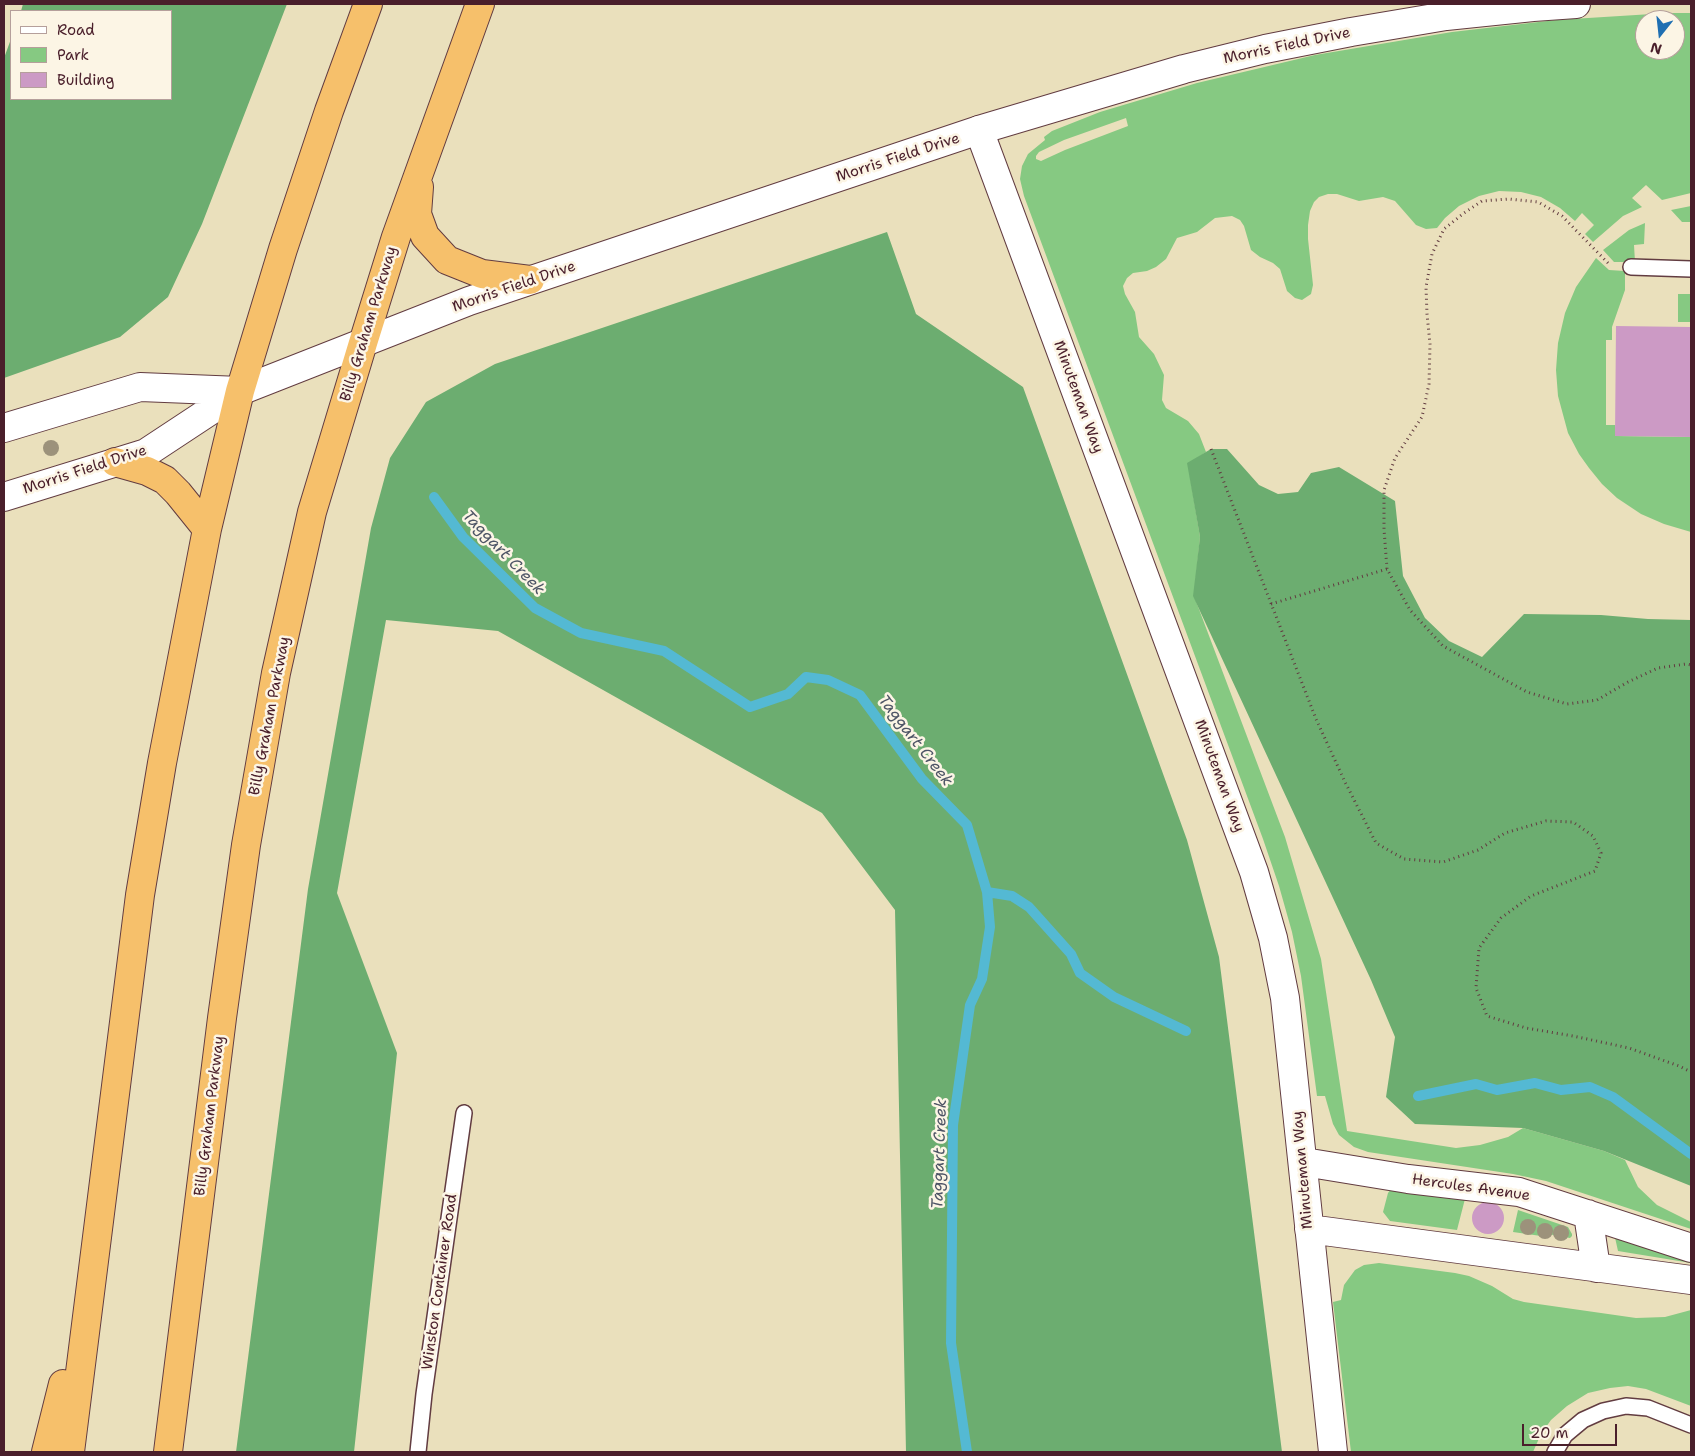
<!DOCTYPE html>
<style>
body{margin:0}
#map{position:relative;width:1695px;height:1456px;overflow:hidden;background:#eae0bc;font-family:"Shantell Sans",sans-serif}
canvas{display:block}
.frame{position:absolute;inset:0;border:5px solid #4a1f2b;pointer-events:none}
.legend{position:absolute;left:10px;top:10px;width:162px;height:90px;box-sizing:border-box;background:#fcf5e5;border:1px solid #b59f9b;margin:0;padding:6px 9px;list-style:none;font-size:15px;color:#4a1f2b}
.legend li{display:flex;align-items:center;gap:10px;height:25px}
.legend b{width:25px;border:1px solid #b59f9b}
.north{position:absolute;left:1635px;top:10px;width:50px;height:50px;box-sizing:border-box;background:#fcf5e5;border:1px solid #b59f9b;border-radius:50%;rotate:196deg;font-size:14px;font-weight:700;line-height:20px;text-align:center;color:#4a1f2b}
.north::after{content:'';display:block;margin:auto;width:18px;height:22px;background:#1f6fb2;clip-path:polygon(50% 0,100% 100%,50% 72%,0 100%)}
.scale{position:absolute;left:1522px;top:1424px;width:95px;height:22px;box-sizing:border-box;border:2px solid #4a1f2b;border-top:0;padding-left:6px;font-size:15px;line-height:18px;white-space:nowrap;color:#4a1f2b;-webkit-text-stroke:4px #fcf5e5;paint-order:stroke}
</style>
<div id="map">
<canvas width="1695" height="1456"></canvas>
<div class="frame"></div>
<ul class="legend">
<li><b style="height:6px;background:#fff"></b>Road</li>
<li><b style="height:14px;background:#86c982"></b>Park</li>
<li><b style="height:14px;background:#cc9ac5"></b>Building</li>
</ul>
<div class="north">N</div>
<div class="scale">20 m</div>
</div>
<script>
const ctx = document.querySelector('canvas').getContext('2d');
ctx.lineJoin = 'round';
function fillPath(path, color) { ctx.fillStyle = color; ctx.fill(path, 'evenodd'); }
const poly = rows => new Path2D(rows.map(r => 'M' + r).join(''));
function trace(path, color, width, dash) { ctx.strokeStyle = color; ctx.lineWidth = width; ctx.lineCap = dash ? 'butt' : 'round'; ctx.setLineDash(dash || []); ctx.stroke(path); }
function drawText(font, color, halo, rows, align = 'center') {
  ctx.font = font + ' "Shantell Sans",sans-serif'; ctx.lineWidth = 5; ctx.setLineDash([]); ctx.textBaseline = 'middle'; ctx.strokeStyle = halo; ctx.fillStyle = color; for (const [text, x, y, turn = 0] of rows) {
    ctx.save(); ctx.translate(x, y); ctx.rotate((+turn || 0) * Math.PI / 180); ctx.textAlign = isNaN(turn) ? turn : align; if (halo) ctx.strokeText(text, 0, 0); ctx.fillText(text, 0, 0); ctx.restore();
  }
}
const green = poly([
 [1668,13,1691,13,1691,193,1662,200,1646,185,1632,198,1642,207,1623,216,1593,242,1585,234,1594,225,1582,213,1575,221,1560,208,1541,197,1521,192,1499,191,1479,196,1459,206,1445,218,1437,228,1426,229,1416,225,1395,201,1383,197,1359,201,1337,194,1328,194,1319,197,1314,202,1310,211,1308,225,1308,239,1313,285,1311,294,1302,300,1295,298,1287,291,1280,269,1273,263,1260,257,1251,250,1244,226,1240,220,1232,216,1215,218,1197,232,1177,238,1166,259,1156,267,1147,271,1133,273,1127,278,1123,286,1125,294,1135,312,1139,337,1154,354,1164,375,1162,400,1166,408,1188,421,1199,434,1206,452,1188,464,1200,537,1194,596,1285,837,1321,959,1347,1131,1456,1148,1480,1145,1508,1137,1523,1128,1604,1151,1625,1160,1638,1187,1657,1205,1691,1222,1691,1229,1546,1181,1513,1174,1368,1152,1354,1147,1339,1135,1333,1124,1325,1096,1317,1096,1301,976,1292,932,1279,886,1263,839,1024,196,1020,179,1022,166,1028,154,1045,140,1044,137,1052,131,1100,112,1197,83,1315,55,1452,32,1556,20],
 [1645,20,1675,20,1675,50,1645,50],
 [1126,118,1128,126,1065,150,1041,161,1036,159,1036,156,1039,152,1064,140],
 [1691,206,1691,222,1682,222,1671,210],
 [1645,223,1644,244,1634,245,1635,262,1614,262,1603,250,1629,230],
 [1596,258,1609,270,1625,271,1625,290,1612,327,1612,340,1606,340,1606,425,1615,425,1616,436,1691,437,1691,532,1664,524,1641,514,1617,498,1602,484,1589,468,1579,454,1568,433,1558,396,1556,370,1558,343,1565,313,1576,287],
 [1678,294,1691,294,1691,322,1678,322],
 [1391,1189,1466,1195,1457,1230,1390,1221,1383,1212,1388,1193],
 [1518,1210,1568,1227,1572,1234,1572,1236,1570,1238,1548,1234,1548,1237,1513,1232],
 [1614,1233,1691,1260,1691,1263,1618,1251],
 [1379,1263,1455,1273,1469,1276,1492,1286,1513,1299,1524,1302,1636,1318,1665,1317,1691,1310,1691,1406,1646,1389,1628,1386,1610,1388,1588,1393,1567,1406,1551,1420,1541,1434,1533,1452,1351,1452,1333,1302,1341,1300,1344,1285,1355,1270,1364,1265]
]);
const forest = poly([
 [23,4,287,4,202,224,168,297,120,337,4,378,4,58,11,39,11,99,171,99,171,11,21,11],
 [887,232,916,314,1023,387,1187,840,1219,957,1282,1452,906,1452,895,910,822,813,498,631,386,620,337,893,397,1053,354,1452,236,1452,308,889,371,528,390,458,426,402,495,364],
 [1211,449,1227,449,1259,485,1278,494,1298,492,1311,473,1339,467,1395,501,1403,576,1425,618,1449,641,1482,657,1524,614,1601,615,1648,619,1691,620,1691,1186,1604,1151,1523,1128,1415,1124,1386,1097,1395,1037,1371,980,1193,596,1200,537,1187,463]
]);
const stream = poly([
 [434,497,463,537,535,608,581,633,664,651,750,707,788,694,806,677,828,680,860,695,922,779,967,825,987,892,990,927,982,979,970,1005,953,1125,951,1343,967,1452],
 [987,892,1012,896,1029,907,1071,954,1080,973,1114,997,1186,1031],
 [1418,1096,1476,1084,1497,1090,1535,1083,1561,1090,1590,1087,1613,1097,1691,1154]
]);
const building = poly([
 [1616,326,1691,327,1691,437,1615,436],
 '1472 1218a16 16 0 1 1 32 0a16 16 0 1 1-32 0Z'
]);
const path = poly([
 [1608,263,1562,216,1538,202,1509,199,1482,201,1464,213,1444,229,1432,254,1426,287,1427,314,1430,344,1429,384,1422,417,1395,458,1384,490,1384,529,1387,569,1410,610,1443,646,1527,692,1567,704,1597,700,1628,682,1658,668,1686,664,1691,665],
 [1211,449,1316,719,1345,782,1376,843,1404,859,1443,862,1478,850,1505,833,1546,821,1573,822,1593,836,1601,853,1595,871,1531,896,1501,918,1479,948,1476,988,1487,1016,1526,1028,1573,1036,1629,1048,1679,1066,1691,1072],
 [1271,604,1387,569]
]);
const service = poly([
 [1631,267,1691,269],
 [418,1452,424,1394,464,1113],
 [1555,1452,1565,1435,1583,1420,1603,1411,1626,1406,1648,1408,1691,1425]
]);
const minor = poly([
 [979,130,1254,872,1273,938,1285,998,1333,1452],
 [1304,1162,1408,1179,1519,1192,1691,1248],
 [1588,1214,1596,1268],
 [1309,1229,1691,1280]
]);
const tertiary = poly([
 [4,428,140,387,240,391],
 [4,497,146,453,240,391,469,301,979,130,1184,69,1265,49,1351,32,1446,16,1533,7,1576,4]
]);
const trunk = poly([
 [419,187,417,214,425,236,447,260,482,274,530,280],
 [115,462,147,471,165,480,178,493,207,529],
 [46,1452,63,1384],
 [70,1452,140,895,162,763,207,529,240,391,283,249,329,111,368,4],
 [168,1452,222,1018,246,845,276,673,312,512,363,343,396,237,480,4]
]);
const trees = [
 [51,448],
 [1528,1227],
 [1545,1231],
 [1561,1233]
];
const streetNames = [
 ["Morris Field Drive",1287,46,-12],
 ["Morris Field Drive",898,158,-18],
 ["Morris Field Drive",514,287,-19],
 ["Billy Graham Parkway",369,324,-73],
 ["Minuteman Way",1078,397,70],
 ["Morris Field Drive",85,470,-18],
 ["Billy Graham Parkway",270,716,-79],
 ["Minuteman Way",1219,776,70],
 ["Billy Graham Parkway",210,1116,-83],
 ["Minuteman Way",1303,1170,-95],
 ["Hercules Avenue",1471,1188,8],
 ["Winston Container Road",440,1282,-82]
];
const waterNames = [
 ["Taggart Creek",503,553,46],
 ["Taggart Creek",915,741,52],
 ["Taggart Creek",940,1154,-88]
];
fillPath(green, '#86c982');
fillPath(forest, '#6cad70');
trace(stream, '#54b9d3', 10);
fillPath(building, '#cc9ac5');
trace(service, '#623c41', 18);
trace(minor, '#623c41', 30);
trace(tertiary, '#623c41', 30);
trace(trunk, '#623c41', 30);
trace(path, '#623c41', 3, [1, 4]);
trace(service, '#fff', 15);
trace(minor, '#fff', 28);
trace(tertiary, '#fff', 28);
trace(trunk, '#f6c06b', 28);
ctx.fillStyle = '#9c927b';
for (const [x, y] of trees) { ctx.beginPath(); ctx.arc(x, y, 8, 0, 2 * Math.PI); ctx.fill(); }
drawText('15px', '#4a1f2b', '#fcf5e5', streetNames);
drawText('italic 16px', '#4e5566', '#fcf5e5', waterNames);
</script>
